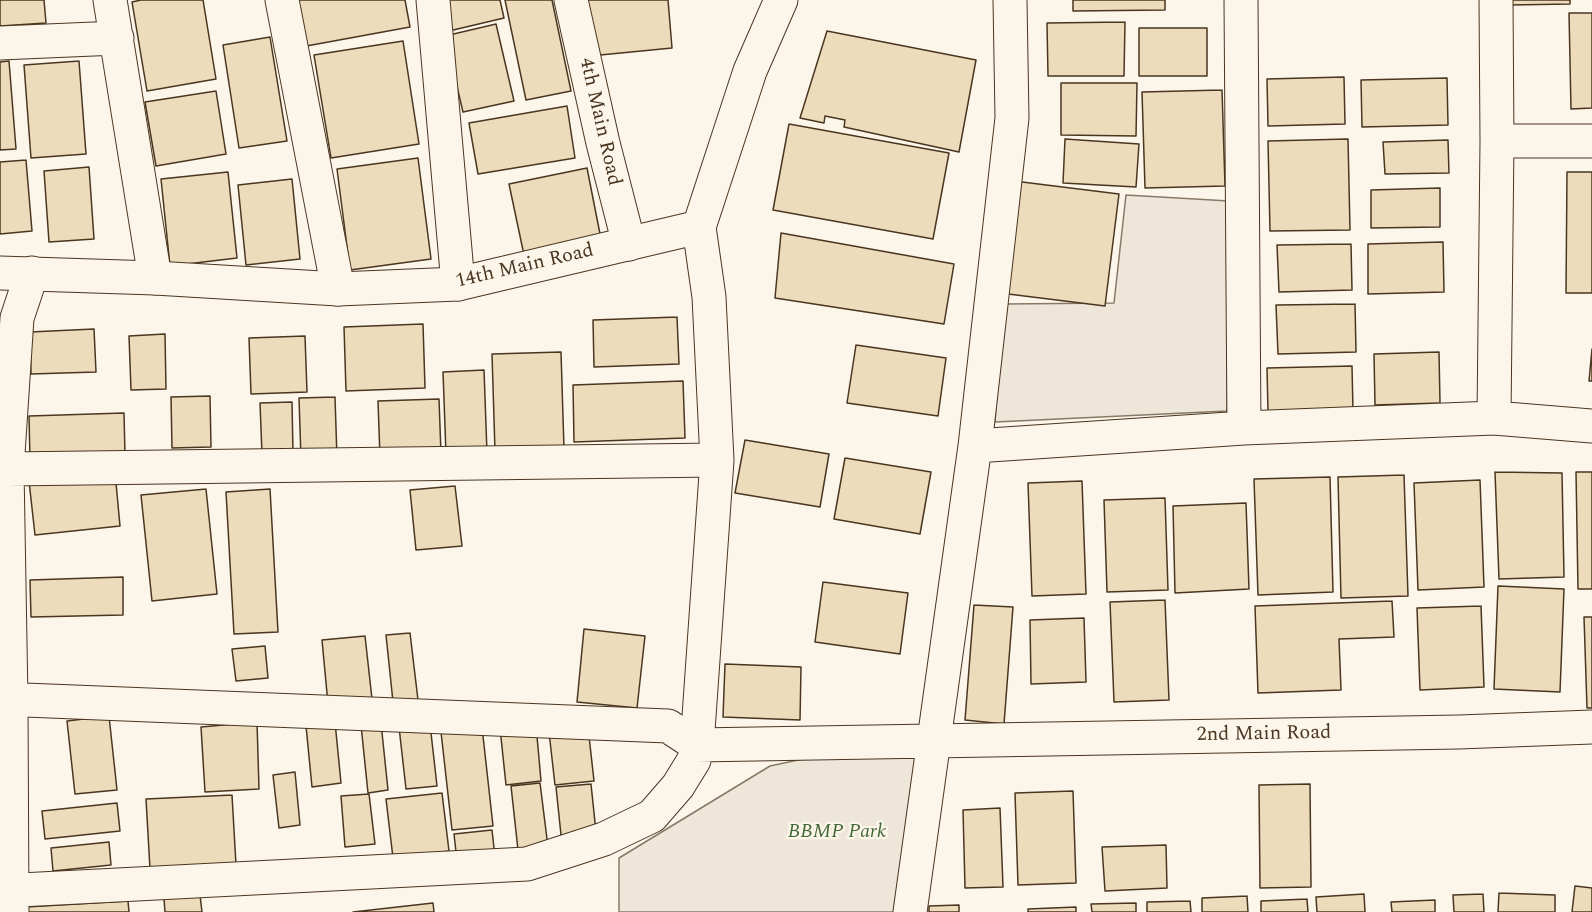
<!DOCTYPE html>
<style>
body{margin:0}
canvas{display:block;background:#fbf6e9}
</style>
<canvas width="1592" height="912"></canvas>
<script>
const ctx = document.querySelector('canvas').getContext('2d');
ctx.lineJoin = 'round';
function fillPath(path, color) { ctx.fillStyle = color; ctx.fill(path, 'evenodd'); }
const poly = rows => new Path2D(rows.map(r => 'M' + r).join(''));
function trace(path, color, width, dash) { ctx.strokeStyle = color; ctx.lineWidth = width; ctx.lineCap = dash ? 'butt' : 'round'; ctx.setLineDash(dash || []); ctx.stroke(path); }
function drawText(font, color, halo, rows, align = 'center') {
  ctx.font = font + ' Spectral,serif'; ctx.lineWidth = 4.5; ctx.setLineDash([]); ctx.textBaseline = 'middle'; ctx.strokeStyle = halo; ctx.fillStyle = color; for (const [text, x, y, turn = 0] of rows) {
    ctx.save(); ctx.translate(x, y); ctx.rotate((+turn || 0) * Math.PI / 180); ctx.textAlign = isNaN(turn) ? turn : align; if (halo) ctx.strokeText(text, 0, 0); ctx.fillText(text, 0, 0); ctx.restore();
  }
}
const green = poly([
 [1126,195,1229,201,1227,411,995,422,1003,304,1114,303,1126,195],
 [928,742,907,912,619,912,619,858,770,766,812,757,928,742]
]);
const building = poly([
 [0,0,44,0,46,23,0,26,0,0],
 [141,0,203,0,216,79,147,91,132,2,141,0],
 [292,0,405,0,410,27,301,47,292,0],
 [442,0,500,0,504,18,449,31,442,0],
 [505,0,552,0,571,91,526,100,505,0],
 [585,0,668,0,672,48,590,56,585,0],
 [1073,0,1165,0,1165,10,1073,11,1073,0],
 [1509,0,1570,0,1570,4,1509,5,1509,0],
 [1569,13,1592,13,1592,108,1571,109,1569,13],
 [1125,22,1124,76,1048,76,1047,23,1125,22],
 [496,24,514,101,463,112,445,36,496,24],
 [1139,28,1207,28,1207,76,1139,76,1139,28],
 [827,31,976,60,959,152,844,127,845,120,825,116,824,123,800,118,827,31],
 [270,37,287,141,239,148,223,45,270,37],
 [403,41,419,144,331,158,314,55,403,41],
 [9,61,16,149,0,150,0,62,9,61],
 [79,61,86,154,31,158,24,65,79,61],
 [1344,77,1345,124,1268,126,1267,79,1344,77],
 [1447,78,1448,125,1362,127,1361,80,1447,78],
 [1061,83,1137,83,1136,136,1061,135,1061,83],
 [1222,90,1225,186,1145,188,1142,92,1222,90],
 [216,91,226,154,156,166,145,102,216,91],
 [567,106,575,158,478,174,469,123,567,106],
 [789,124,949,153,933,239,773,210,789,124],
 [1065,139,1139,144,1136,187,1063,183,1065,139],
 [1348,139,1350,230,1270,231,1268,141,1348,139],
 [1448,140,1449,173,1385,174,1383,142,1448,140],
 [418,158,431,259,350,270,337,169,418,158],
 [26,160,32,231,0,234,0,162,26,160],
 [89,167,94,239,49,242,44,171,89,167],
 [587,168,601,239,524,255,509,184,587,168],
 [228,172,237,258,170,266,161,179,228,172],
 [1567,172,1592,172,1592,293,1566,293,1567,172],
 [292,179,300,259,246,265,238,185,292,179],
 [1014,181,1119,194,1105,306,1000,293,1014,181],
 [1440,188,1440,227,1371,228,1371,190,1440,188],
 [781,233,954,264,944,324,775,298,781,233],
 [1443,242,1444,292,1368,294,1368,244,1443,242],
 [1351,244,1352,290,1279,292,1277,245,1351,244],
 [1355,304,1356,352,1278,354,1276,305,1355,304],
 [677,317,679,364,594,367,593,320,677,317],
 [423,324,425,388,346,391,344,327,423,324],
 [94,329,96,372,31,374,30,332,94,329],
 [165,334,166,389,131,390,129,336,165,334],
 [305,336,307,392,251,394,249,338,305,336],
 [856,345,946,358,938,416,847,403,856,345],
 [1592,349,1592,381,1589,381,1592,349],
 [561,352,564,449,495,451,492,354,561,352],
 [1439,352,1440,403,1375,405,1374,354,1439,352],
 [1352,366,1353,411,1268,412,1267,368,1352,366],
 [484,370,487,453,446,454,443,372,484,370],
 [683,381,685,438,574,442,573,385,683,381],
 [210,396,211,447,172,448,171,397,210,396],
 [335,397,337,458,301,459,299,398,335,397],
 [439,399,441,454,380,457,378,401,439,399],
 [292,402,293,453,262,454,260,403,292,402],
 [124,413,125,456,30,459,29,416,124,413],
 [745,440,829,454,820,507,735,493,745,440],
 [845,458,931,472,920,534,834,519,845,458],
 [115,472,120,526,35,535,29,481,115,472],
 [1495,472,1562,473,1564,577,1499,579,1495,472],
 [1576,472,1592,472,1592,589,1578,589,1576,472],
 [1404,475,1408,596,1341,598,1338,477,1404,475],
 [1330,477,1333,592,1258,595,1254,479,1330,477],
 [1480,480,1484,587,1418,590,1414,483,1480,480],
 [1082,481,1086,594,1032,596,1028,483,1082,481],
 [455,486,462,546,416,550,410,490,455,486],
 [206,489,217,594,152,601,141,495,206,489],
 [270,489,278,632,234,634,226,492,270,489],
 [1165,498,1168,590,1107,592,1104,500,1165,498],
 [1246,503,1249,589,1175,593,1173,506,1246,503],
 [123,577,123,615,31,617,30,580,123,577],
 [823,582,908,593,900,654,815,642,823,582],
 [1498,586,1564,589,1560,692,1494,689,1498,586],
 [1165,600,1169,700,1114,702,1110,602,1165,600],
 [1392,601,1394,637,1339,639,1341,690,1258,693,1255,606,1392,601],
 [974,605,1013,607,1004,724,965,720,974,605],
 [1481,606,1484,687,1420,690,1417,608,1481,606],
 [1584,617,1592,617,1592,708,1587,708,1584,617],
 [1084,618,1086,682,1031,684,1030,620,1084,618],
 [584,629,645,636,637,708,577,702,584,629],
 [410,633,418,700,393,702,386,635,410,633],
 [365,636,372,699,328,704,322,640,365,636],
 [265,646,268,678,236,681,232,649,265,646],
 [725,664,801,667,800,720,723,717,725,664],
 [109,716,117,790,75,794,67,721,109,716],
 [257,722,259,789,205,792,201,727,257,722],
 [335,722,341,783,312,787,306,726,335,722],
 [381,723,388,790,368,793,361,725,381,723],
 [430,724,437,786,406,789,399,727,430,724],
 [536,725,541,781,506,785,500,728,536,725],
 [482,727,493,826,452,830,441,732,482,727],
 [588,727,594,781,555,785,549,732,588,727],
 [295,772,300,825,279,828,273,775,295,772],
 [540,783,548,847,518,850,511,786,540,783],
 [591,784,596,832,561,835,556,787,591,784],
 [1310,784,1311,887,1260,888,1259,785,1310,784],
 [1073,791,1076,883,1018,885,1015,793,1073,791],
 [442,793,449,851,393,858,386,799,442,793],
 [369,794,375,844,345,847,341,796,369,794],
 [232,795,236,865,150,869,146,799,232,795],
 [117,803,120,831,45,839,42,811,117,803],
 [1000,808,1003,887,965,888,963,810,1000,808],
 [492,830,495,857,457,861,454,834,492,830],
 [109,842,111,865,53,871,51,848,109,842],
 [1166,845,1167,888,1105,891,1102,847,1166,845],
 [1575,886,1592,888,1592,912,1572,912,1575,886],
 [1499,893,1555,895,1555,912,1498,912,1499,893],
 [1364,894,1365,912,1317,912,1316,897,1364,894],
 [1483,894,1484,912,1454,912,1453,895,1483,894],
 [200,895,202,912,165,912,164,899,200,895],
 [1247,896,1248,912,1202,912,1202,898,1247,896],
 [1307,899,1308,912,1261,912,1261,901,1307,899],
 [1435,900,1435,912,1392,912,1391,902,1435,900],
 [128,901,129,912,26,912,26,907,128,901],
 [1190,901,1191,912,1147,912,1147,902,1190,901],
 [433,903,434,912,353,912,433,903],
 [1136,903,1136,912,1092,912,1091,904,1136,903],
 [959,905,959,912,929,912,929,906,959,905],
 [1076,907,1076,912,1028,912,1028,909,1076,907]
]);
const minor = poly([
 [110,0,155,278],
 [282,0,338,289],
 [433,0,458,284],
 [571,0,603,143,629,244],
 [1241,0,1244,428],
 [0,43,117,38],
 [1497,141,1592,141],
 [699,227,709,297,717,460,697,745,1459,732,1592,727],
 [1494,418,1497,141,1496,0],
 [975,446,1244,428,1494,418,1592,426],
 [7,469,717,460],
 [0,699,668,726,697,745,694,760,678,786,652,816,604,839,527,864,0,891],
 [12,912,11,700,7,469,17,318,32,273],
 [910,912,975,446,1012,118,1010,0]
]);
const tertiary = poly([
 [0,273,155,278,338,289,458,284,699,227,750,71,781,0]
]);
const streetNames = [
 ["4th Main Road",599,122,77],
 ["14th Main Road",525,267,-13],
 ["2nd Main Road",1264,735,-1]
];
const parkNames = [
 ["BBMP Park",837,833]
];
fillPath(green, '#ede6d9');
trace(green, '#887966', 1.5);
fillPath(building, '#ecdcbc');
trace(building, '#4a3520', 1.5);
trace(minor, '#4a3520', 35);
trace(tertiary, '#4a3520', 35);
trace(minor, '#fbf6e9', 33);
trace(tertiary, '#fbf6e9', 33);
drawText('20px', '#4a3520', '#fbf6e9', streetNames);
drawText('italic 20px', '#436837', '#fbf6e9', parkNames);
</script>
